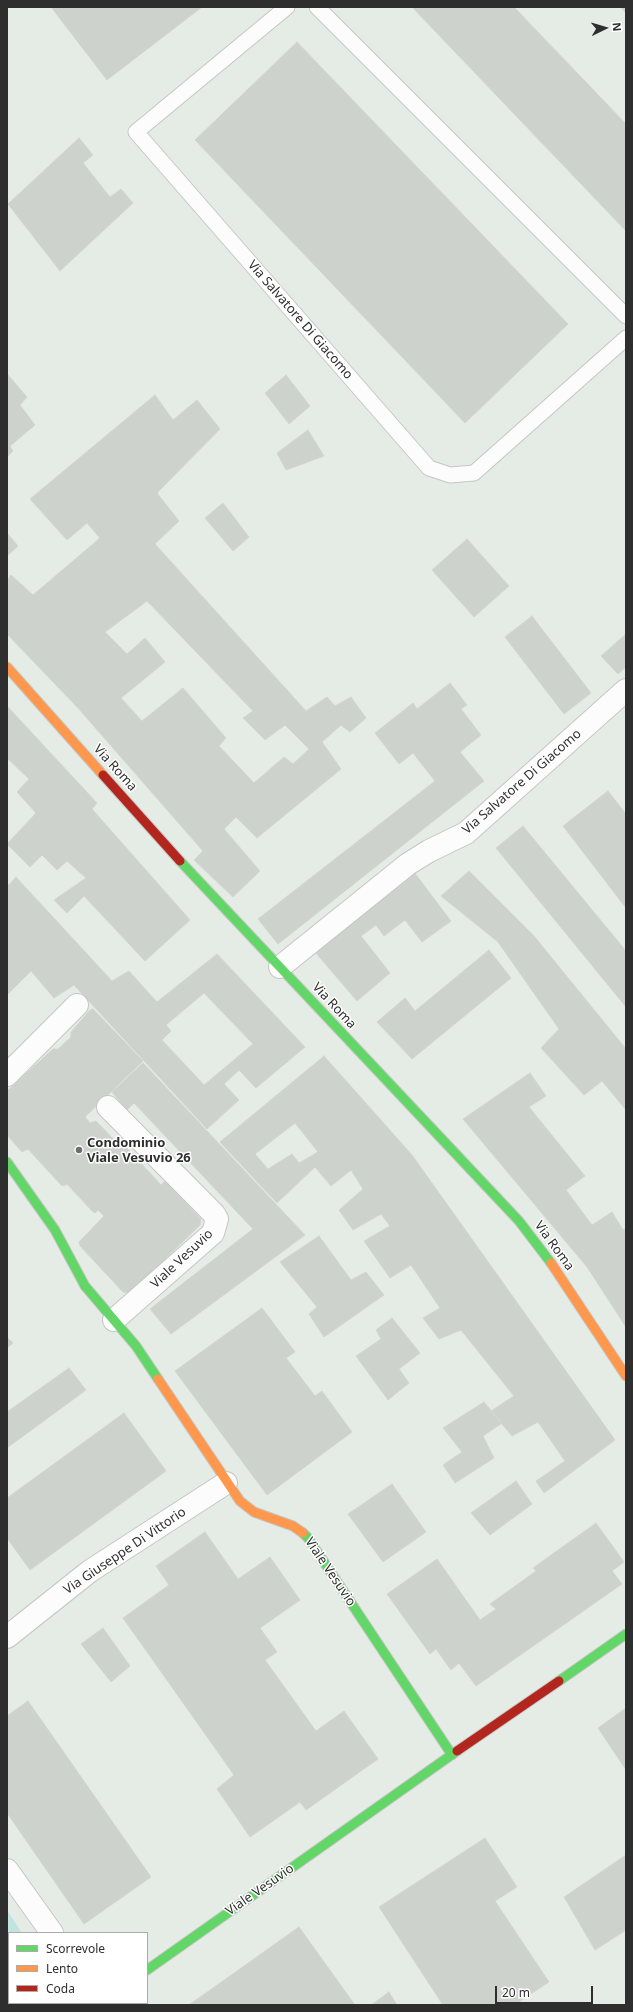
<!DOCTYPE html>
<style>
body{margin:0}
#map{position:relative;width:633px;height:2012px;overflow:hidden;background:#e5ebe5;font-family:"Noto Sans",sans-serif}
canvas{display:block}
.frame{position:absolute;inset:0;border:8px solid #2e2e2e;pointer-events:none}
.legend{position:absolute;left:8px;top:1932px;width:140px;height:72px;box-sizing:border-box;background:#fff;border:1px solid #ababab;margin:0;padding:5px 7px;list-style:none;font-size:12px;color:#2e2e2e}
.legend li{display:flex;align-items:center;gap:8px;height:20px}
.legend b{width:20px;border:1px solid #ababab}
.north{position:absolute;left:585px;top:8px;width:40px;height:40px;-webkit-text-stroke:3px #fff;paint-order:stroke;rotate:85deg;font-size:11px;font-weight:700;line-height:16px;text-align:center;color:#2e2e2e}
.north::after{content:'';display:block;margin:auto;width:14px;height:18px;background:#2e2e2e;clip-path:polygon(50% 0,100% 100%,50% 72%,0 100%)}
.scale{position:absolute;left:495px;top:1986px;width:98px;height:18px;box-sizing:border-box;border:2px solid #2e2e2e;border-top:0;padding-left:5px;font-size:12px;line-height:14px;white-space:nowrap;color:#2e2e2e;-webkit-text-stroke:3px #fff;paint-order:stroke}
</style>
<div id="map">
<canvas width="633" height="2012"></canvas>
<div class="frame"></div>
<ul class="legend">
<li><b style="height:5px;background:#63d668"></b>Scorrevole</li>
<li><b style="height:5px;background:#ff974d"></b>Lento</li>
<li><b style="height:5px;background:#b3261e"></b>Coda</li>
</ul>
<div class="north">N</div>
<div class="scale">20 m</div>
</div>
<script>
const ctx = document.querySelector('canvas').getContext('2d');
ctx.lineJoin = 'round';
function fillPath(path, color) { ctx.fillStyle = color; ctx.fill(path, 'evenodd'); }
const poly = rows => new Path2D(rows.map(r => 'M' + r).join(''));
function trace(path, color, width, dash) { ctx.strokeStyle = color; ctx.lineWidth = width; ctx.lineCap = dash ? 'butt' : 'round'; ctx.setLineDash(dash || []); ctx.stroke(path); }
function drawText(font, color, halo, rows, align = 'center') {
  ctx.font = font + ' "Noto Sans",sans-serif'; ctx.lineWidth = 3; ctx.setLineDash([]); ctx.textBaseline = 'middle'; ctx.strokeStyle = halo; ctx.fillStyle = color; for (const [text, x, y, turn = 0] of rows) {
    ctx.save(); ctx.translate(x, y); ctx.rotate((+turn || 0) * Math.PI / 180); ctx.textAlign = isNaN(turn) ? turn : align; if (halo) ctx.strokeText(text, 0, 0); ctx.fillText(text, 0, 0); ctx.restore();
  }
}
const green = poly([
 [7,1910,22,1933,9,1933,9,2003,70,2003,71,2005,7,2005]
]);
const building = poly([
 [51,7,202,7,107,80,51,7],
 [412,7,514,7,626,124,625,230,412,7],
 [620,7,626,7,626,13,620,7],
 [297,42,568,324,465,423,195,140,297,42],
 [79,138,93,155,83,163,110,197,121,189,133,203,60,271,8,204,79,138],
 [8,375,27,397,20,405,35,425,10,446,13,451,7,457,8,375],
 [286,375,310,406,289,424,265,393,286,375],
 [155,395,173,420,197,400,220,429,157,493,179,521,155,544,306,711,327,697,335,706,351,697,366,718,350,732,341,725,322,742,341,769,257,838,236,817,224,829,260,871,233,897,194,860,203,851,78,708,7,634,7,589,8,587,7,581,11,575,33,595,100,538,87,523,67,540,30,499,155,395],
 [147,601,253,711,243,718,265,740,285,725,309,749,293,764,284,757,254,783,219,746,226,738,183,688,142,721,121,698,165,662,145,638,127,654,105,632,147,601],
 [308,430,324,456,286,470,277,453,308,430],
 [223,503,249,537,233,551,205,518,223,503],
 [7,533,18,546,7,556,7,533],
 [467,539,509,586,474,617,432,570,467,539],
 [532,616,591,693,564,714,505,637,532,616],
 [626,634,626,667,618,674,601,656,626,634],
 [450,683,467,705,461,709,481,735,460,752,484,781,278,944,258,919,435,781,413,753,399,764,375,733,413,703,417,709,450,683],
 [7,706,97,803,92,809,190,920,145,961,84,896,67,913,54,900,86,878,67,861,57,870,42,855,30,867,7,844,36,813,17,792,29,779,7,758,7,706],
 [608,791,626,814,626,908,563,826,608,791],
 [523,826,626,951,626,1007,496,848,523,826],
 [411,868,451,921,422,942,405,920,384,936,376,925,361,936,390,973,357,1001,309,945,411,868],
 [469,871,534,936,626,1049,626,1110,602,1081,584,1095,541,1048,559,1029,498,942,441,896,469,871],
 [16,877,112,981,129,971,157,1002,217,954,305,1047,256,1088,239,1070,224,1084,239,1100,207,1129,74,985,54,998,31,971,7,995,7,884,9,885,16,877],
 [204,993,253,1044,204,1085,162,1040,171,1031,166,1025,204,993],
 [489,950,511,978,412,1059,377,1022,405,998,415,1011,489,950],
 [93,1009,143,1061,85,1117,90,1123,96,1121,121,1147,126,1147,161,1185,165,1181,201,1219,200,1225,130,1293,123,1292,80,1246,79,1242,104,1216,98,1210,95,1213,92,1211,67,1184,64,1186,61,1185,28,1149,22,1152,7,1135,7,1091,53,1049,58,1049,71,1037,71,1032,90,1010,93,1009],
 [324,1056,412,1155,615,1440,544,1493,536,1481,565,1461,538,1422,512,1436,491,1411,514,1396,461,1330,439,1339,423,1318,440,1308,411,1265,390,1278,364,1241,390,1226,381,1214,353,1230,339,1210,363,1189,351,1170,331,1186,315,1167,277,1203,220,1142,324,1056],
 [295,1123,318,1152,299,1163,292,1154,268,1169,255,1154,295,1123],
 [143,1063,305,1235,171,1334,150,1309,253,1229,134,1103,127,1110,112,1092,143,1063],
 [530,1073,546,1096,529,1107,585,1176,566,1190,592,1225,612,1212,623,1230,626,1228,626,1327,587,1267,463,1119,530,1073],
 [319,1236,351,1280,366,1272,384,1295,324,1337,309,1314,317,1307,280,1262,319,1236],
 [262,1308,295,1352,286,1358,315,1396,322,1391,352,1432,267,1495,175,1371,262,1308],
 [392,1318,420,1353,399,1369,409,1383,388,1400,356,1356,381,1339,376,1330,392,1318],
 [7,1337,13,1343,7,1348,7,1337],
 [69,1368,86,1390,7,1448,7,1412,69,1368],
 [484,1402,502,1423,483,1436,494,1458,455,1483,443,1465,462,1452,443,1428,484,1402],
 [124,1413,166,1471,30,1570,7,1538,7,1498,124,1413],
 [516,1481,532,1504,490,1535,471,1513,516,1481],
 [392,1484,426,1532,383,1562,348,1514,392,1484],
 [596,1523,624,1562,612,1571,622,1584,476,1686,459,1663,451,1670,436,1649,430,1654,387,1594,437,1559,480,1620,496,1609,490,1604,536,1571,533,1568,596,1523],
 [205,1532,238,1579,270,1557,300,1600,260,1628,277,1652,265,1660,316,1731,344,1711,378,1759,306,1810,300,1802,250,1837,217,1789,234,1775,123,1618,169,1585,156,1566,205,1532],
 [103,1628,130,1666,111,1682,81,1644,103,1628],
 [28,1701,151,1877,84,1924,7,1813,7,1716,28,1701],
 [626,1708,626,1770,598,1728,626,1708],
 [485,1838,517,1887,495,1901,549,1982,514,2005,443,2005,379,1907,485,1838],
 [626,1855,626,1930,595,1950,564,1897,626,1855],
 [299,1927,355,2005,189,2005,299,1927],
 [389,1992,397,2005,371,2005,389,1992]
]);
const lane = poly([
 [287,7,136,132,429,468,450,475,474,473,626,338],
 [317,7,626,316]
]);
const street = poly([
 [280,967,408,864,429,851,466,833,626,690],
 [7,1075,77,1005],
 [108,1107,214,1214,217,1219,213,1233,114,1320],
 [7,1637,90,1571,226,1483],
 [7,1870,52,1933],
 [98,2005,101,2003]
]);
const fast = poly([
 [180,861,519,1221,551,1263],
 [7,1162,55,1230,85,1286,136,1346,158,1379],
 [303,1533,308,1538,452,1755],
 [559,1681,626,1634],
 [147,1970,457,1751]
]);
const slow = poly([
 [7,667,103,775],
 [551,1263,626,1376],
 [158,1379,240,1501,254,1512,293,1526,303,1533]
]);
const jam = poly([
 [103,775,180,861],
 [457,1751,559,1681]
]);
const markers = [
 [79,1150,4,"#6e706e"]
];
const streetNames = [
 ["Via Salvatore Di Giacomo",300,320,49],
 ["Via Roma",115,768,48],
 ["Via Salvatore Di Giacomo",522,782,-41],
 ["Via Roma",334,1006,47],
 ["Via Roma",554,1246,54],
 ["Viale Vesuvio",182,1259,-43],
 ["Via Giuseppe Di Vittorio",125,1551,-34],
 ["Viale Vesuvio",330,1572,56],
 ["Viale Vesuvio",260,1890,-35]
];
const poiNames = [
 ["Condominio",87,1143],
 ["Viale Vesuvio 26",87,1158]
];
fillPath(green, '#c1e4e1');
fillPath(building, '#cdd2cd');
trace(building, '#d1d6d1', 1);
trace(lane, '#c5c6c5', 17);
trace(street, '#c5c6c5', 24);
trace(fast, '#c5c6c5', 11);
trace(slow, '#c5c6c5', 11);
trace(jam, '#c5c6c5', 11);
trace(lane, '#fbfcfb', 15);
trace(street, '#fbfcfb', 22);
trace(fast, '#63d668', 9);
trace(slow, '#ff974d', 9);
trace(jam, '#b3261e', 9);
for (const [x, y, r, color] of markers) { const dot = new Path2D(); dot.arc(x, y, r, 0, 2 * Math.PI); ctx.fillStyle = color; ctx.fill(dot); trace(dot, '#fff', 1.5); }
drawText('13px', '#2e2e2e', '#fff', streetNames);
drawText('bold 13px', '#2e2e2e', '#fff', poiNames, 'left');
</script>
